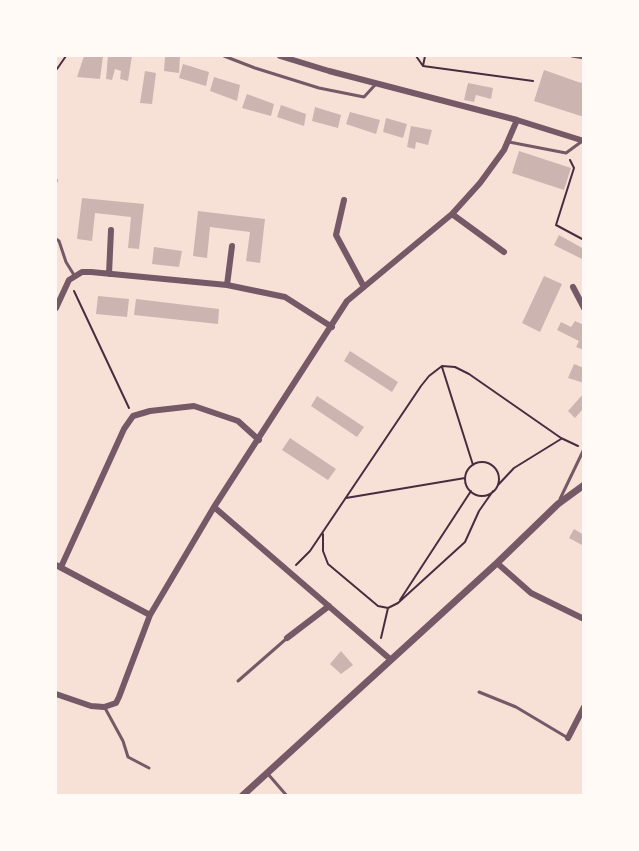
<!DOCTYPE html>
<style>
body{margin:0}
#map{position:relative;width:639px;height:851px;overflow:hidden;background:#f7e1d7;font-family:"Fira Sans Condensed",sans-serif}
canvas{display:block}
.frame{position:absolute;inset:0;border:57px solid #fffaf5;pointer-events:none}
</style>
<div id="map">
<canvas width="639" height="851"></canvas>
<div class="frame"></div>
</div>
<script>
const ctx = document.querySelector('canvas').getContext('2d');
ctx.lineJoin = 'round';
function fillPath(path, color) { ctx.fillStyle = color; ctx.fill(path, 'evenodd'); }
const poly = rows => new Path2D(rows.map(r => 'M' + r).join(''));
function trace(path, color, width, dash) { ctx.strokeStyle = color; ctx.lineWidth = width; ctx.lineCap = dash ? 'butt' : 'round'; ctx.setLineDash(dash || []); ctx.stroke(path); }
const building = poly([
 [84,56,103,56,100,79,77,77],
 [108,56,132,56,128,81,120,79,121,71,115,69,112,80,106,79],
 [165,56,180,57,179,73,164,71],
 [183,64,209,72,206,86,179,78],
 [544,70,581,83,584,78,584,117,534,101],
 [145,71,156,73,152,104,140,103],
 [214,77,240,85,237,101,210,91],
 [468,83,493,88,491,99,476,95,474,102,464,100],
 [247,94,274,104,271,116,242,108],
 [281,105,306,114,304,126,277,117],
 [315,107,341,115,338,128,312,121],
 [350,112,380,120,376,134,346,124],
 [386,118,407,124,403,138,383,132],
 [411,126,432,130,428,145,416,142,415,149,407,147],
 [519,151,571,168,564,190,512,173],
 [82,198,144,204,139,249,128,248,131,217,95,213,92,241,77,239],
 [198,211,265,219,260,263,246,261,250,232,210,227,207,258,193,256],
 [559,235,584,249,584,260,554,245],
 [154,247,182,251,179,267,152,264],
 [544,276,562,284,540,332,522,323],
 [98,296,129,299,127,317,96,314],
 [136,299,219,309,218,324,134,315],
 [575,321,584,325,584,350,576,347,579,341,557,330,561,322,571,327],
 [350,351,398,382,392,392,344,361],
 [574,364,584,368,584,383,568,378],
 [584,393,584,411,582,410,575,418,568,411],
 [317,396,364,427,357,437,311,406],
 [290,438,336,469,328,480,282,450],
 [574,529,584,535,582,545,569,538],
 [341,651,353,665,341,674,330,664]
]);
const path = poly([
 [416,56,423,66,533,81],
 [423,66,425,56],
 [57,69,66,56],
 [570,160,574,168,556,225,584,240],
 [74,291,129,408],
 [442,367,473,465],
 '465 479a17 17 0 1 1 34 0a17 17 0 1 1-34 0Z',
 [498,485,514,468,561,439],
 [346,498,465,478],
 [323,534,323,551,328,564,378,606,388,608,398,603,465,542,479,511,493,491],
 [296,565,310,551,421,386,429,376,442,366,455,367,469,374,561,438,578,446],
 [400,600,471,491],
 [381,638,388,608]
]);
const service = poly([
 [224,56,255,68,319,88,364,97,375,85],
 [572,56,584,58],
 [509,142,566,153,581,142],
 [56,181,56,180],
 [56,239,59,241,66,262,74,275],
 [560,499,584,449],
 [238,681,286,639],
 [479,692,516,707,568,738],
 [105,708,123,741,128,757,149,768],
 [268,774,287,796]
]);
const minor = poly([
 [280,56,329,71,517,120,584,141],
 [344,200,336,235,364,287],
 [452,214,504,252],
 [109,274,111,230],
 [227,285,232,246],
 [573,287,584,308],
 [56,308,69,280,82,272,91,272,227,285,285,297,332,327],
 [214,507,390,659],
 [497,563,531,593,584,619],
 [56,565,150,615],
 [61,567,124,429,133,416,150,411,194,406,238,421,259,440],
 [287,638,329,606],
 [56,694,91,706,104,707,116,703,119,697,150,615,214,507,347,301,452,214,480,183,504,150,517,120],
 [568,738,584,707]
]);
const tertiary = poly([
 [242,796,497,563,558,504,584,485]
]);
fillPath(building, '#ccb4b1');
trace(path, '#4a2c40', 2);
trace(service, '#755966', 3);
trace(minor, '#755966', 6);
trace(tertiary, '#755966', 7);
</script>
